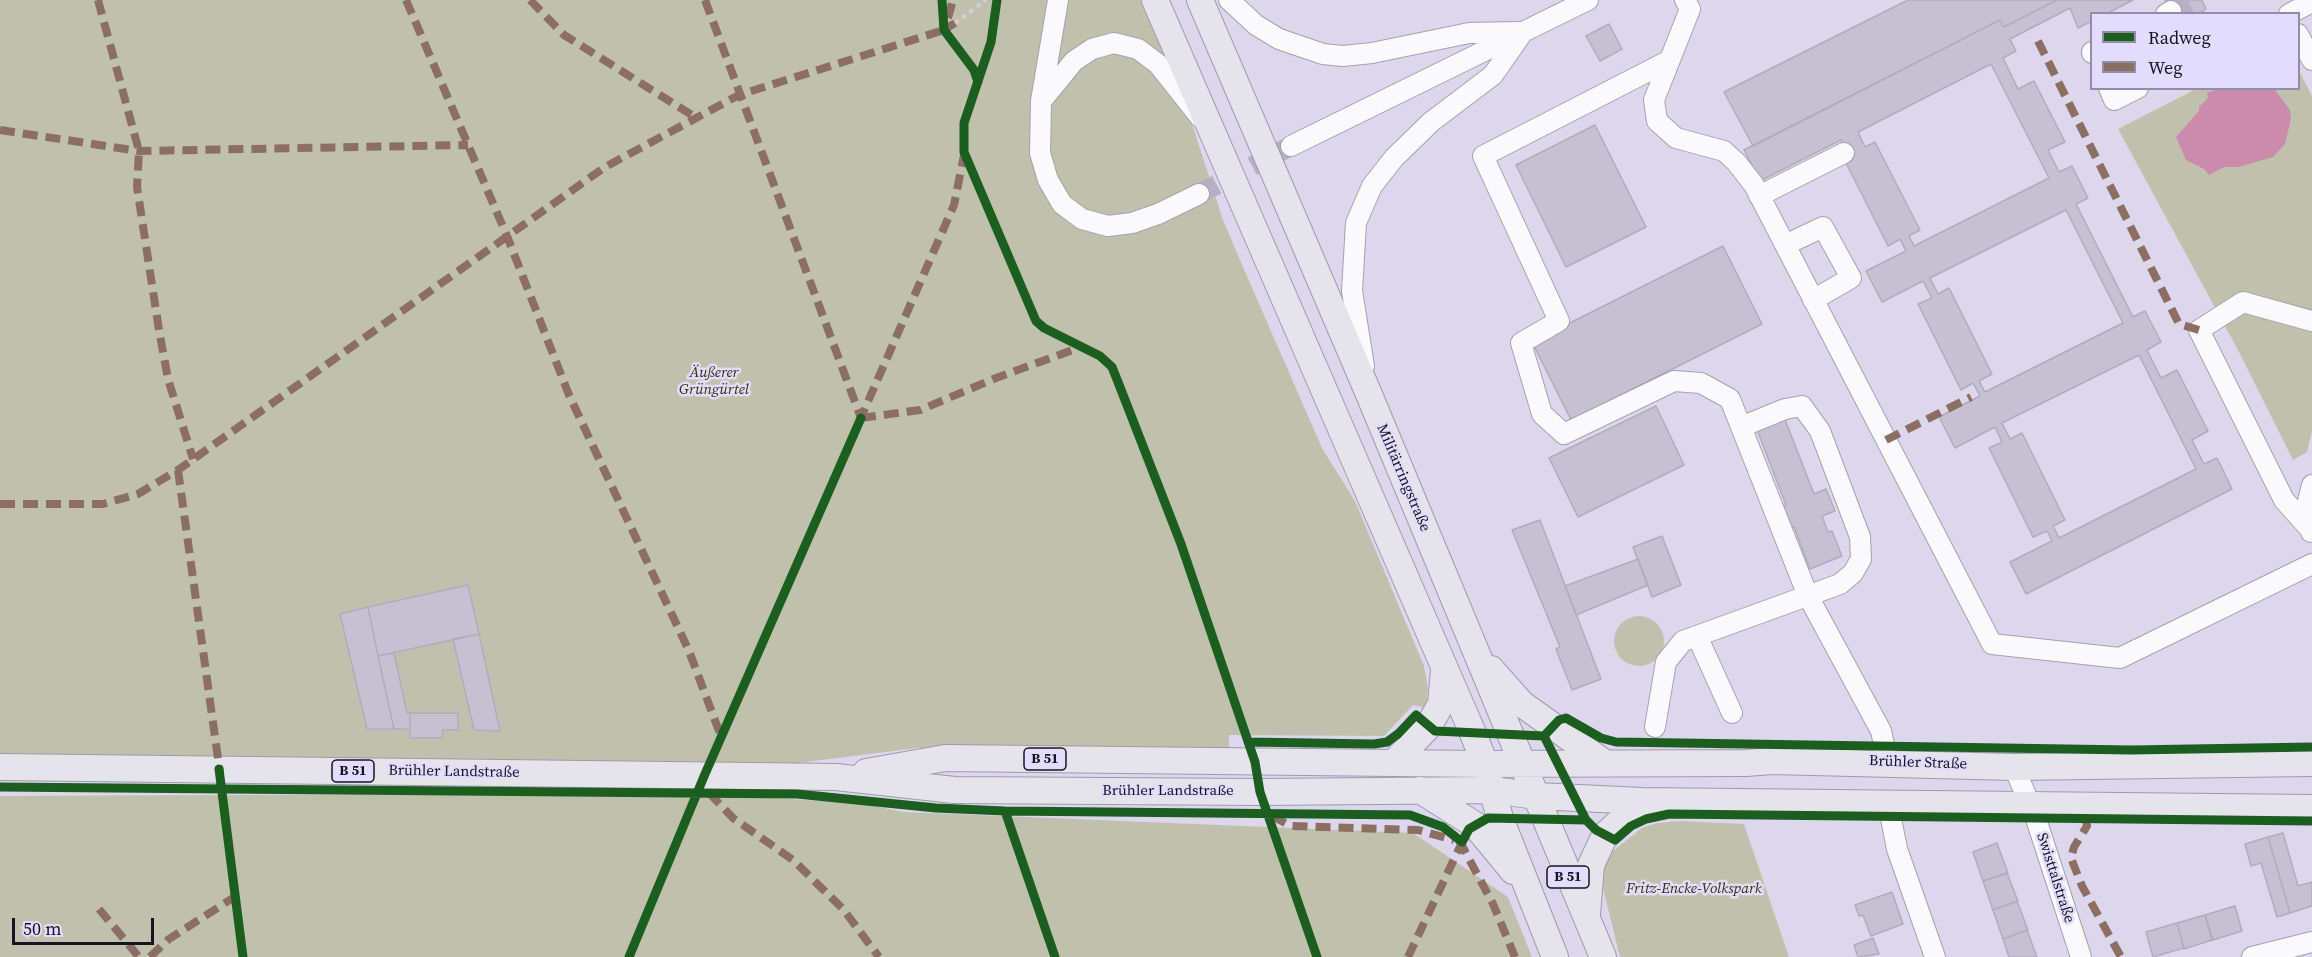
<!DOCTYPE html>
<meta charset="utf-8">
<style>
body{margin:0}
#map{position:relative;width:2312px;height:957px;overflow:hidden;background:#dcd7ed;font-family:"Source Serif 4",serif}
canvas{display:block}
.legend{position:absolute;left:2090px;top:12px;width:210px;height:78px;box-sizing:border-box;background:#e2ddfc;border:2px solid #918da4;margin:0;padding:8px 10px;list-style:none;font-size:18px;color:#171421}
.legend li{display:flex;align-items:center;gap:12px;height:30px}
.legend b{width:30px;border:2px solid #918da4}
.scale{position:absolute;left:12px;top:918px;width:142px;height:27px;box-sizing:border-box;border:3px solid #171421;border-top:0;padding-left:8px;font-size:18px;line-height:21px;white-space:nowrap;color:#171421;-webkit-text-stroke:4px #e2ddfc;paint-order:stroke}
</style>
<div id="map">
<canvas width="2312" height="957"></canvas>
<ul class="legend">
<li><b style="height:8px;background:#1b5e20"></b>Radweg</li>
<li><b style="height:8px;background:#8d6e63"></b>Weg</li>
</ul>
<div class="scale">50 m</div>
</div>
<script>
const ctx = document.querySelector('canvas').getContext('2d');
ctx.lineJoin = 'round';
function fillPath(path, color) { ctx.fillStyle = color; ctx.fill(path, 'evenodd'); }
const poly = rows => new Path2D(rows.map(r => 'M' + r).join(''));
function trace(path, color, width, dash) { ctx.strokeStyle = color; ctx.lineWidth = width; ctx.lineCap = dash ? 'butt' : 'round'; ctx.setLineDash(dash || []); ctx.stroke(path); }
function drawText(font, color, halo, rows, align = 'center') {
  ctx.font = font + ' "Source Serif 4",serif'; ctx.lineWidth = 5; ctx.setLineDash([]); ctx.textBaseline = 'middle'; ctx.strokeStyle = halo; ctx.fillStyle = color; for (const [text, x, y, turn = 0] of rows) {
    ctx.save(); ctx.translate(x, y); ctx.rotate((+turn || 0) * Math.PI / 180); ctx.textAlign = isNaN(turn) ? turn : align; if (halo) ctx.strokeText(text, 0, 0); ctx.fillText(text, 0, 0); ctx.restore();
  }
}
const green = poly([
 [0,0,1145,0,1176,74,1223,220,1246,274,1322,448,1355,501,1424,666,1428,689,1426,708,1413,705,1384,736,1229,735,1229,748,917,748,798,763,0,755],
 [2299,71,2312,96,2312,431,2307,452,2293,460,2238,350,2118,129,2196,89,2298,88],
 '1614 641a25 25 0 1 1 50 0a25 25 0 1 1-50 0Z',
 [444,794,754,797,859,803,904,812,1413,833,1508,897,1532,957,0,957,0,796],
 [1680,821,1744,824,1789,957,1620,957,1599,872,1604,849,1613,851,1642,828,1657,823]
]);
const water = poly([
 [2217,89,2272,88,2276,91,2290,110,2291,119,2285,144,2273,157,2239,167,2224,167,2209,175,2204,169,2186,160,2176,137,2199,111,2199,107,2208,98,2207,93]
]);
const building = poly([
 [1908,0,2057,0,2004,27,2000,20,1753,146,1724,92,1908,0],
 [2057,0,2133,0,2106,14,2092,14,2092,21,2078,28,2070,8,2010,39,2016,51,2003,58,2018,89,2034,81,2065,142,2048,150,2059,172,2072,166,2088,198,2076,204,2133,317,2145,311,2161,342,2147,350,2161,378,2177,370,2208,431,2192,440,2204,464,2217,458,2232,489,2026,594,2010,562,2052,541,2047,531,2033,537,1989,448,2002,442,1995,427,1955,448,1939,417,1980,396,1973,383,1961,390,1918,304,1932,298,1923,281,1882,302,1866,271,1906,251,1900,239,1888,246,1845,161,1850,158,1841,140,1760,181,1744,150,2000,20,2004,27,2057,0],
 [1991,64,2049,178,1914,246,1909,236,1920,230,1875,142,1865,147,1858,132,1991,64],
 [2066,210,2123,323,1985,392,1979,381,1992,374,1949,288,1938,294,1930,278,2066,210],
 [2139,355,2196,469,2059,538,2053,526,2065,520,2022,433,2010,439,2002,423,2139,355],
 [2165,0,2202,0,2206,9,2198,14,2172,14,2165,0],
 [1609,24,1622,49,1600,61,1586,36,1609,24],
 [1595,125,1646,227,1566,267,1516,165,1595,125],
 [1723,246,1762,324,1571,420,1532,342,1723,246],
 [1656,406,1684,465,1578,517,1549,458,1656,406],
 [1784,417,1814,494,1826,489,1835,511,1822,516,1828,532,1832,531,1842,556,1810,569,1794,527,1791,528,1783,506,1786,505,1756,427,1784,417],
 [1540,520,1601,679,1572,690,1556,649,1560,647,1512,530,1540,520],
 [1662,536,1681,585,1652,597,1633,547,1662,536],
 [1638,559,1648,585,1576,615,1565,586,1638,559],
 [468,585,479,634,378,656,368,607,468,585],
 [368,607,378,656,394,729,367,729,340,614,368,607],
 [479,634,500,731,474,730,453,639,479,634],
 [394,653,407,713,410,713,410,729,394,729,378,656,394,653],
 [410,713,458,713,458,730,443,730,442,738,410,738,410,713],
 [2283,833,2298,886,2312,882,2312,906,2290,913,2268,837,2283,833],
 [2268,837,2290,913,2277,917,2261,863,2251,866,2245,844,2268,837],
 [1997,843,2008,873,1983,881,1973,852,1997,843],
 [2007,873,2018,901,1993,910,1983,881,2007,873],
 [1892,892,1903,924,1871,936,1863,915,1859,916,1855,905,1892,892],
 [2017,901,2028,930,2003,939,1993,910,2017,901],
 [2235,906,2242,931,2213,940,2205,915,2235,906],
 [2205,915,2212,940,2184,949,2177,923,2205,915],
 [2177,923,2184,948,2153,957,2146,932,2177,923],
 [2027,930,2037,957,2009,957,2003,939,2027,930],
 [1873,938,1879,954,1858,957,1854,945,1873,938]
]);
const minorTunnel = poly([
 [2171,11,2193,0],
 [1199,194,1291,146]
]);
const path = poly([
 [955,23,986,0],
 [1005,811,1055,957]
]);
const minor = poly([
 [1058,0,1041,101,1040,153,1048,180,1062,204,1082,219,1108,226,1132,223,1158,214,1199,194],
 [1229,0,1256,25,1279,39,1323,54,1343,56,1372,53,1469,33,1517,32],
 [1685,0,1690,9,1654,100,1657,121,1676,138,1724,151,1736,162,1754,185,1992,644,2120,658,2312,564],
 [2166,14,2171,11],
 [2289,14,2312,2],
 [2298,34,2312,60],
 [2092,52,2092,53],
 [1670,60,1483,156,1559,321,1521,343,1542,414,1564,434,1674,381,1701,383,1730,399,1808,596,1881,731,1888,762],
 [2109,88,2114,100,2138,88],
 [1043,99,1074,61,1092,49,1114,43,1138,49,1158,64,1200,117],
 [1291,146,1588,0],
 [1759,196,1844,153],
 [1785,245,1823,227,1851,278,1813,300],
 [1364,366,1352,291,1356,223,1372,186,1394,158,1431,122,1493,75,1523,32],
 [2309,528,2284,500,2199,330,2243,302,2312,321],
 [2311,532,2308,501,2312,485],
 [1697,636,1732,713],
 [1655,727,1666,662,1683,641,1840,584,1853,573,1861,559,1860,537,1820,431,1802,406,1785,409,1741,427],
 [2014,767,2036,819,2081,957],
 [1888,803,1897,849,1935,957],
 [2252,957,2312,942]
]);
const major = poly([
 [1155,0,1472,731,1485,764,1500,818,1555,957],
 [1200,0,1368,392,1603,957],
 [1491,669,1522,704,1606,764],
 [1395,761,1428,727,1441,704,1444,670],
 [0,767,836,777,954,790,1260,792,1493,790,1536,796,1642,801,2312,808],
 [866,772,945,758,1485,764,1746,763,1772,761,2014,767,2312,763],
 [1420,790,1475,825,1513,871],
 [1587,915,1591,865,1605,835,1642,801]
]);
const quiet = poly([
 [98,0,139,151,137,187,159,330,168,379,193,459],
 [406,0,507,236,569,395,689,651,722,739],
 [530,0,564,35,695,117],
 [705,0,861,418],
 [948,18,953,0],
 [2038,41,2179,324,2199,330],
 [0,130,139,151,468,145],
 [861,418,920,410,996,378,1081,347],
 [859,422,954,205,964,155],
 [1886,440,1971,397],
 [178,470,220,773],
 [0,504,103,504,138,494,178,470,605,167,739,95,944,30,955,23],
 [709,793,733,818,793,860,843,909,879,957],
 [1272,816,1291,826,1418,830,1454,840],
 [2086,819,2087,826,2074,847,2071,858,2082,886,2121,957],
 [1459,840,1493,904,1515,957],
 [99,909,139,957],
 [150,957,169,939,236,896],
 [1408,957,1464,838]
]);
const cycleway = poly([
 [942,0,944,30,974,70,978,82],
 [997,0,991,42,964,123,964,152,1036,321,1044,328,1100,356,1112,367,1118,382,1181,544,1255,762,1260,792,1317,957],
 [1544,736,1559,720,1566,718,1601,738,1616,742,2131,750,2312,747],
 [1544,736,1586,820],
 [1248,742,1374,744,1387,742,1398,734,1416,715,1435,731,1544,736],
 [219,769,243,957],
 [0,787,797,794,936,808,1005,811,1410,815,1443,827,1462,842,1469,829,1488,818,1586,820,1596,830,1615,840,1631,826,1646,819,1669,814,2312,821],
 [1005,811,1055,957],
 [629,957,705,774,861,418]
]);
const shields = [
 [1045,759,42],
 [353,771,42],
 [1568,877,42]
];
const shieldNames = [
 ["B 51",1045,759],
 ["B 51",353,771],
 ["B 51",1568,877]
];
const parkNames = [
 ["Äußerer",714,373],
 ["Grüngürtel",714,390],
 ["Fritz-Encke-Volkspark",1694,889]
];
const streetNames = [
 ["Militärringstraße",1403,478,67],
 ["Brühler Straße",1918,763,2],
 ["Brühler Landstraße",454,772,1],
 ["Brühler Landstraße",1168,791],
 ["Swisttalstraße",2055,878,72]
];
fillPath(green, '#c0c1ad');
fillPath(water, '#cb8bad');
fillPath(building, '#c5c1d2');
trace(building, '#b0acbd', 1.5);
trace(minorTunnel, '#b5b0c4', 20, [20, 10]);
trace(minor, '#a4a1b1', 22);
trace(major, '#9e9aad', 28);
trace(path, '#d0cfd5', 4, [4.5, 4.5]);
trace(minor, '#faf9fc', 20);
trace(major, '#e5e4ea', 26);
trace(quiet, '#8d6e63', 8, [15, 8]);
trace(cycleway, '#1b5e20', 9);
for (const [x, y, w] of shields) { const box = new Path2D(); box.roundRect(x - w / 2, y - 11, w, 22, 4.5); ctx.fillStyle = '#e2ddfc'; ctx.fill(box); trace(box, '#171421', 1.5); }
drawText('bold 14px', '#171421', null, shieldNames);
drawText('italic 15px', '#303308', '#e2ddfc', parkNames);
drawText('15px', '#171421', '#e2ddfc', streetNames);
</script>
